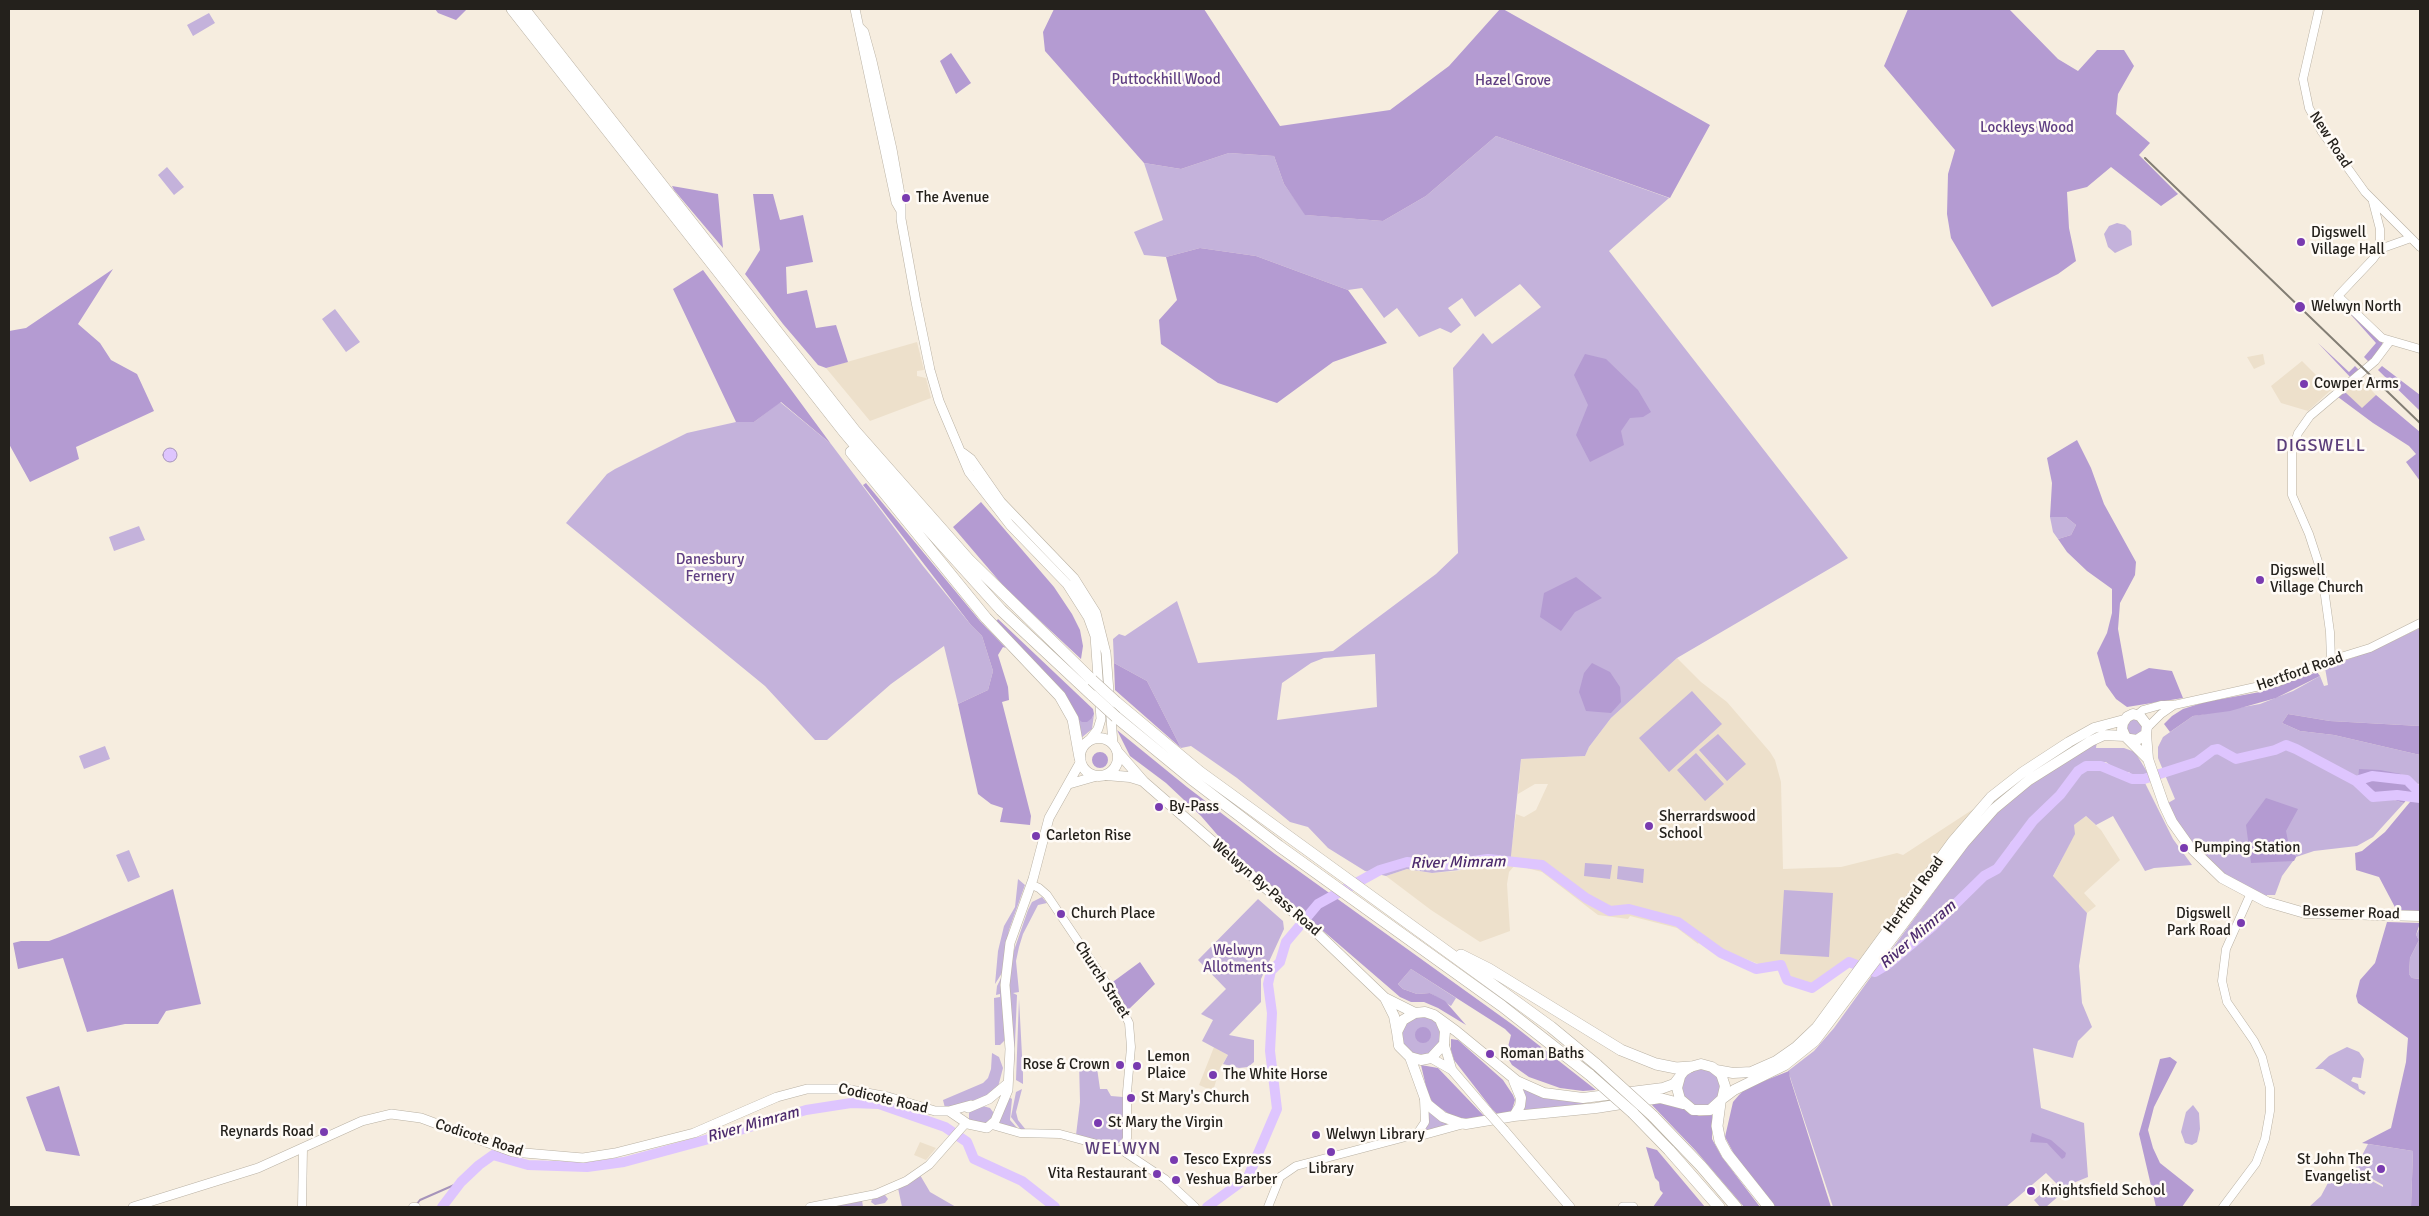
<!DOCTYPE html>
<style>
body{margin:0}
#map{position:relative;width:2429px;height:1216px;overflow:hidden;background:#f6eddf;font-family:Signika,sans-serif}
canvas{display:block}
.frame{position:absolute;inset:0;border:10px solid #24211c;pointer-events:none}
</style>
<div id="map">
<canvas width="2429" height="1216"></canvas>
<div class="frame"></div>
</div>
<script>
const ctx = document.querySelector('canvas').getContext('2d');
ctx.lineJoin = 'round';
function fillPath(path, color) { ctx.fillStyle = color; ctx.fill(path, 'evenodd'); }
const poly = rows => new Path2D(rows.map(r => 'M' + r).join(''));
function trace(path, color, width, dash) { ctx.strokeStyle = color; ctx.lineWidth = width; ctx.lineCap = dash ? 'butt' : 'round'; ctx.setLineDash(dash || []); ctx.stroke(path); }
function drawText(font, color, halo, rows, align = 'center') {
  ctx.font = font + ' Signika,sans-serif'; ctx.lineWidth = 5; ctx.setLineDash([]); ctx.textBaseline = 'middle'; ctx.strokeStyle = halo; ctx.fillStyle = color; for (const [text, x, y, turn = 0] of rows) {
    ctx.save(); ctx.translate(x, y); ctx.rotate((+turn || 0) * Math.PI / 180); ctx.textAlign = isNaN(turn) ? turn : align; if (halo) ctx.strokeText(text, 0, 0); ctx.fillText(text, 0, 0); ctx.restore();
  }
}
const built = poly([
 [2367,298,2373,303,2363,313,2358,307],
 [917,342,924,370,917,371,917,376,926,378,931,398,870,421,826,368],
 [2263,354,2265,364,2254,369,2247,357],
 [2302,361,2331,390,2308,411,2281,403,2271,386],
 [2361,379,2376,395,2362,409,2345,392],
 [1677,658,1701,682,1727,702,1770,752,1775,760,1781,782,1783,869,1841,867,1897,853,1903,855,1975,808,1860,963,1845,963,1810,987,1801,985,1788,974,1783,961,1761,965,1700,941,1698,944,1677,928,1630,916,1628,919,1598,915,1542,872,1515,865,1509,872,1507,884,1510,931,1480,942,1431,910,1386,876,1407,869,1431,873,1458,871,1476,865,1509,865,1516,814,1524,817,1536,810,1548,784,1535,784,1518,794,1521,759,1585,756,1589,747,1611,718],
 [2086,816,2101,830,2120,860,2084,893,2096,906,2087,913,2053,877,2074,834,2074,825],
 [1214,1047,1228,1055,1220,1068,1213,1091,1199,1085],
 [920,1142,936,1148,926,1160,914,1155]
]);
const green = poly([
 [209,13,215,23,193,36,187,25],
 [1496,136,1669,198,1609,251,1848,558,1677,658,1611,718,1589,747,1585,756,1521,759,1510,865,1476,865,1460,870,1432,873,1407,869,1386,876,1365,871,1328,848,1308,827,1290,822,1237,778,1191,746,1181,748,1147,681,1114,663,1113,639,1119,634,1125,636,1177,601,1198,663,1333,651,1436,574,1458,553,1453,368,1483,333,1492,344,1541,307,1520,284,1475,317,1462,298,1448,308,1461,325,1451,333,1440,328,1419,337,1397,308,1384,318,1362,288,1348,290,1256,256,1200,248,1166,257,1144,255,1134,232,1163,220,1144,163,1181,169,1229,153,1274,156,1284,184,1306,215,1383,221,1426,196],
 [1375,654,1377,707,1277,720,1282,683,1311,663,1324,658],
 [167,167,184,187,174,195,158,175],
 [2117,223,2125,225,2131,231,2132,245,2115,253,2108,247,2104,234,2109,226],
 [335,309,360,342,346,352,322,319],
 [780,402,831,444,923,566,971,625,982,636,993,671,988,690,958,704,944,646,891,684,827,740,815,740,765,686,566,523,607,474,615,469,687,433,736,422,754,422],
 [2050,517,2066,517,2076,525,2071,535,2058,539,2053,532],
 [139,526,145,540,114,551,109,537],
 [2420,628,2420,726,2330,721,2288,714,2282,723,2300,731,2334,735,2420,755,2420,782,2417,786,2401,774,2373,794,2404,803,2373,837,2357,846,2314,851,2296,857,2282,876,2275,895,2267,895,2266,897,2230,878,2202,855,2177,822,2168,803,2175,799,2158,758,2158,747,2163,737,2193,716,2260,704,2293,691,2320,676,2324,686,2328,685,2325,668,2376,649],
 [1692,691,1722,724,1669,772,1639,738],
 [1094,714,1092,729,1080,739,1077,718,1092,718],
 [2132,719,2137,719,2143,727,2140,735,2132,736,2127,732,2126,724],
 [1718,734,1746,764,1727,781,1699,750],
 [2097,741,2096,748,2124,748,2135,752,2149,775,2134,777,2129,772,2119,772,2106,762,2088,763,2075,772,2051,804,2065,792,2072,784,2074,776,2086,767,2098,767,2128,781,2145,783,2173,839,2192,865,2154,868,2145,871,2113,816,2096,825,2086,816,2074,825,2075,834,2053,876,2087,913,2079,966,2082,1003,2092,1027,2078,1041,2073,1058,2033,1048,2041,1108,2084,1123,2088,1177,2061,1188,2046,1173,2006,1207,1833,1207,1788,1071,1814,1051,1834,1028,1873,974,1886,968,1905,953,1987,878,1999,872,2043,811,2028,821,2020,835,2011,842,1997,867,1966,888,1967,890,1957,897,1954,904,1946,908,1939,918,1890,960,1878,968,1983,825,2017,794],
 [105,746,110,759,84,769,79,756],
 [1696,753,1724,784,1705,801,1677,770],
 [129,850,140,877,128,882,116,855],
 [1585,863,1612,865,1610,879,1584,876],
 [1618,866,1644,869,1643,883,1617,879],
 [1018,879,1025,885,1009,930,1002,973,995,984,998,951,1004,926,1015,907],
 [1784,890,1833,893,1829,957,1780,954],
 [1042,897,1047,903,1038,905,1023,934,1019,947,1016,961,1019,992,1013,993,1017,995,1014,1066,1009,990,1011,959,1028,910,1032,902],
 [1258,899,1283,921,1284,929,1261,979,1261,1002,1229,1035,1254,1040,1254,1062,1248,1067,1239,1068,1223,1064,1228,1055,1202,1041,1213,1020,1201,1014,1226,989,1198,960],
 [2420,927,2420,979,2412,978,2409,974,2410,958,2419,940,2416,935],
 [1411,969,1456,998,1451,1006,1430,993,1417,994,1403,989,1398,984],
 [1003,974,1005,1040,1000,1045,995,1045,994,998,1000,997,1000,994,996,995,997,986],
 [1019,999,1023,1074,1023,1084,1016,1080],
 '1402 1036a20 20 0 1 1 40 0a20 20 0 1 1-40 0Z',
 [2347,1047,2359,1052,2364,1059,2361,1078,2353,1077,2351,1081,2358,1084,2359,1089,2366,1092,2364,1095,2323,1069,2315,1069,2329,1056],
 [992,1053,999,1057,1003,1068,998,1087,987,1097,945,1108,943,1100,983,1083,988,1078,991,1069],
 [1079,1061,1096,1061,1100,1089,1107,1089,1111,1096,1123,1097,1123,1138,1117,1145,1076,1135,1080,1102],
 '1682 1088a19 19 0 1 1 38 0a19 19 0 1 1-38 0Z',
 [1521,1088,1583,1101,1584,1105,1519,1112],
 [1022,1089,1016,1112,1018,1120,1026,1130,1021,1130,1011,1117,1016,1092],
 [1008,1096,1012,1099,1010,1120,1019,1130,998,1125],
 [2193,1105,2199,1113,2200,1129,2197,1142,2192,1145,2185,1143,2181,1132,2186,1112],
 [983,1106,990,1108,993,1112,993,1117,988,1123,973,1123,969,1120,969,1110],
 [1428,1111,1435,1117,1453,1125,1424,1132],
 [2368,1144,2413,1151,2411,1207,2309,1207,2321,1196,2329,1181,2352,1170,2383,1187,2383,1185,2355,1169],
 [920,1175,930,1192,956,1207,902,1207,898,1188],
 [2053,1184,2061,1194,2046,1207,2040,1207,2034,1200],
 [885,1195,888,1199,885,1203,875,1205,871,1202,873,1197],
 [862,1200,863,1207,815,1207]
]);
const forest = poly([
 [435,9,467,9,456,20,438,13],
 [1054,9,1204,9,1280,126,1390,110,1449,66,1500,9,1503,9,1710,125,1670,198,1496,136,1426,196,1383,221,1305,215,1284,184,1274,156,1229,153,1181,169,1144,163,1045,51,1043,32],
 [1908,9,2009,9,2058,59,2078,71,2097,50,2124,50,2134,66,2118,94,2116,114,2150,143,2139,155,2178,194,2161,206,2111,167,2087,187,2067,192,2069,228,2076,261,2058,274,1992,307,1951,238,1947,214,1948,174,1955,150,1884,66],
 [951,53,971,83,956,94,940,61],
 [672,186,718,194,723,248,674,190],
 [753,194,773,194,780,220,803,215,813,262,786,267,787,294,807,290,816,328,836,325,848,362,826,368,818,365,783,324,745,274,760,250],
 [1200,248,1256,256,1348,290,1387,343,1333,362,1277,403,1218,383,1161,344,1159,320,1177,300,1166,257],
 [113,269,78,324,100,343,111,360,137,374,154,411,76,447,79,459,30,482,9,444,9,331,26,328],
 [703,270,831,444,781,402,754,422,736,422,673,289],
 [2352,313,2382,341,2383,348,2369,362,2364,357,2376,343,2351,315],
 [2318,343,2349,372,2355,366,2360,371,2352,379],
 [1585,354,1606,359,1638,390,1651,412,1643,417,1630,418,1621,431,1624,445,1590,462,1576,435,1588,405,1574,375],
 [2382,366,2420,395,2420,411,2378,370],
 [2345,392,2362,408,2376,395,2420,432,2420,481,2406,462,2416,454,2409,446,2373,423,2338,397],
 [2077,440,2091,468,2104,504,2136,562,2135,575,2120,603,2118,629,2127,679,2149,668,2172,671,2183,698,2127,707,2116,699,2106,685,2097,653,2107,633,2112,613,2112,589,2087,571,2067,552,2058,539,2071,535,2076,525,2066,517,2050,517,2052,483,2047,458],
 [866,483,980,621,1006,648,1003,647,998,655,1008,687,1009,700,1002,702,1031,816,1030,825,1000,822,1003,808,991,804,978,794,958,704,988,690,993,671,982,636,971,625,863,485],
 [981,502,1054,587,1072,614,1080,630,1083,646,1081,659,1006,589,953,527],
 [1576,577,1602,598,1575,612,1561,631,1540,617,1544,593],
 [998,619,1093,709,1094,714,1092,718,1087,722,1082,722,1077,718,995,623],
 [1114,663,1147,681,1181,748,1115,690],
 [1592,663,1610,672,1620,687,1621,702,1611,713,1586,711,1579,692,1584,673],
 [2317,672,2320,676,2276,698,2230,711,2193,716,2170,732,2164,724,2172,716,2183,709,2205,702,2260,692],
 [2288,714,2330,721,2420,726,2420,755,2334,735,2300,731,2282,723],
 [1117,730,1187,787,1275,854,1513,1025,1596,1090,1583,1091,1560,1088,1529,1077,1512,1065,1506,1055,1511,1035,1505,1029,1411,969,1398,984,1403,989,1417,994,1430,993,1445,1001,1466,1025,1438,1008,1424,1002,1411,1002,1400,997,1234,854,1201,816,1166,783,1130,756],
 '1092 760a8 8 0 1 1 16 0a8 8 0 1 1-16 0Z',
 [2359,769,2380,770,2401,774,2417,786,2404,803,2373,794,2358,781],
 [2420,790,2420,912,2398,913,2379,877,2356,870,2355,853,2362,851,2385,832],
 [2266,798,2298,809,2286,831,2289,846,2296,857,2294,861,2251,863,2246,825],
 [173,889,201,1004,166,1011,158,1024,125,1024,87,1032,63,958,18,969,13,943,21,941,49,941,65,935],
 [2387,922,2420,923,2416,935,2419,940,2410,958,2409,974,2412,978,2420,979,2420,1207,2411,1207,2413,1151,2362,1143,2391,1128,2406,1062,2408,1038,2358,1003,2356,996,2360,980,2375,963],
 [1140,962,1155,984,1128,1010,1110,984],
 '1415 1035a8 8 0 1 1 16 0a8 8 0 1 1-16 0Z',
 [1451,1039,1458,1040,1503,1080,1513,1095,1515,1100,1512,1110,1505,1115,1498,1115,1492,1109,1454,1060,1451,1050],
 [2170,1057,2177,1062,2154,1107,2148,1130,2153,1148,2160,1163,2194,1190,2182,1207,2156,1207,2139,1134,2160,1059],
 [1421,1065,1438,1068,1485,1117,1469,1120,1455,1118,1434,1104,1428,1095],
 [1789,1071,1790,1078,1831,1207,1772,1207,1734,1154,1725,1137,1733,1102,1739,1095,1746,1088],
 [59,1086,80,1156,46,1151,26,1097],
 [1661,1102,1678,1106,1699,1116,1712,1115,1712,1139,1722,1157,1760,1207,1744,1207,1696,1151,1651,1104],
 [2032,1133,2051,1140,2066,1153,2065,1157,2062,1159,2047,1143,2030,1142],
 [1646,1147,1657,1150,1705,1207,1653,1207,1663,1193,1660,1190,1659,1182,1655,1178]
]);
const water = poly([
 '163 455a7 7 0 1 1 14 0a7 7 0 1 1-14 0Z'
]);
const stream = poly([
 [416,1205,420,1200,461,1182]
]);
const river = poly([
 [2356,781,2373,797,2397,795,2420,798],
 [442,1207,461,1182,479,1165,493,1155,528,1165,587,1167,624,1162,720,1136,806,1110,851,1103,879,1104,945,1127,967,1142,974,1159,1022,1181,1055,1207],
 [1207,1207,1248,1177,1277,1109,1270,1051,1272,1013,1268,984,1271,971,1280,962,1286,942,1318,904,1380,870,1407,862,1443,865,1488,859,1542,865,1586,898,1610,911,1629,909,1678,922,1721,953,1756,969,1781,965,1787,980,1812,988,1849,962,1875,972,1887,965,1932,927,1984,876,1997,869,2033,821,2060,795,2078,771,2086,766,2101,766,2132,779,2144,779,2197,762,2213,750,2218,749,2236,759,2275,750,2286,745,2296,749,2356,781,2372,776,2407,780,2420,793]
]);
const tertiary = poly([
 [2319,9,2303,79,2309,108,2322,132,2365,192,2420,247],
 [2373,202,2380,229,2380,249],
 [2411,238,2380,249,2373,259,2338,296,2382,338,2420,349],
 [2331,660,2330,632,2322,574,2309,534,2292,495,2292,452,2298,433,2310,416,2375,361,2390,341],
 [2137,715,2143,710,2161,705,2174,705,2278,682,2331,660,2370,648,2420,623],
 [2147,728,2161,714,2174,705],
 [1032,885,1039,888,1047,895,1117,999,1129,1023,1131,1047,1127,1092,1127,1138,1123,1151],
 [992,1125,1020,1133,1060,1134,1123,1151,1165,1179,1195,1207],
 [1417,1134,1425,1122,1424,1099],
 [302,1207,303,1148],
 [413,1207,416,1207],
 [810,1207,876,1194,906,1181,929,1165,966,1123],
 [1268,1207,1280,1177,1296,1166,1417,1134,1424,1135,1464,1124],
 [2223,1207,2256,1163,2265,1139,2270,1111,2270,1088,2262,1057,2254,1041,2227,1002,2222,981,2226,949,2250,895]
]);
const secondary = poly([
 [855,9,896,202,900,209],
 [859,27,864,32,872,61,892,149,901,200,901,219,916,302,930,370,939,401,969,472,1010,525,1067,584,1088,617,1095,636,1101,719,1098,729,1088,742],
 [963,453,971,459,1001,502,1074,578,1096,613,1106,653,1113,744],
 [1069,784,1097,776],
 [1444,1044,1452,1070],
 [1431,1058,1452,1070,1488,1112],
 [968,1108,989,1099,1008,1083],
 [949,1111,968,1124,987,1128,995,1121,1008,1090,1010,1049,1005,985,1010,943,1033,879,1049,818,1081,761],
 [1504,1130,1570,1207],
 [133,1207,258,1168,362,1121,391,1114,421,1118,513,1152,583,1158,615,1153,694,1133,777,1097,807,1089,845,1089,888,1097,935,1111,949,1111,971,1105],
 [1623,1207,1633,1207]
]);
const primary = poly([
 [2146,734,2148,759,2164,805,2172,822,2189,846,2222,878,2267,902,2305,913,2420,916],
 '1080 757a19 19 0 1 1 38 0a19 19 0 1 1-38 0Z',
 [2130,739,2137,740,2146,734,2147,725,2140,716,2133,714,2127,717,2123,723,2122,729,2125,736,2148,759],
 [1117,751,1144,782,1313,929,1385,998,1415,1013],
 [1106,775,1130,777,1143,781],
 [1385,998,1394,1016,1397,1032],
 [1441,1022,1445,1031,1444,1044,1431,1058,1421,1060,1410,1057,1399,1046,1397,1032,1403,1020,1415,1013,1425,1012,1434,1015,1456,1031,1517,1081,1544,1093,1583,1098,1663,1088,1674,1084,1684,1071,1690,1067,1701,1064,1712,1067,1721,1074,1725,1086,1722,1099,1710,1110,1693,1110,1680,1099,1677,1088,1680,1077],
 [1410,1057,1427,1104,1443,1117,1460,1123,1466,1124,1514,1116,1596,1108,1660,1098,1683,1104],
 [1716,1070,1733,1073,1751,1072,1776,1061,1796,1047,1817,1027,1953,841,1991,797,2023,772,2069,742,2094,728,2124,720],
 [1722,1099,1734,1090,1785,1065,1815,1041,1964,843,1994,809,2029,780,2091,741,2104,735,2125,736],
 [1514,1116,1520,1106,1521,1098,1514,1081]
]);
const motorway = poly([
 [512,9,845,433,891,488,1001,610,1093,696],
 [524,9,855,431,968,559,1092,680],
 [851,452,986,618,1060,696,1073,719,1080,758],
 [1116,702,1200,772,1551,1027,1597,1065],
 [1116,717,1194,781,1279,846,1502,1006,1590,1075],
 [1461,955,1489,969,1621,1050,1656,1064,1676,1068,1690,1067],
 [1720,1103,1717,1126,1720,1141,1727,1154,1769,1207],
 [1633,1113,1669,1150,1719,1207],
 [1653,1116,1701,1166,1736,1207]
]);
const rail = poly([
 [2145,158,2420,423]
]);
const secondaryBridge = poly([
 [1488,1112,1504,1130]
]);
const motorwayBridge = poly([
 [1092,680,1116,702],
 [1093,696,1116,717],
 [1597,1065,1653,1116],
 [1590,1075,1633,1113]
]);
const markers = [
 [906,198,5,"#793bb0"],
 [2301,242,5,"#793bb0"],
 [2300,307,6,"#793bb0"],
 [2304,384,5,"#793bb0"],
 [2260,580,5,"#793bb0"],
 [1159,807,5,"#793bb0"],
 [1649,826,5,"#793bb0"],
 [1036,836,5,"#793bb0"],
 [2184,848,5,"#793bb0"],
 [1061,914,5,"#793bb0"],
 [2241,923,5,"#793bb0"],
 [1490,1054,5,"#793bb0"],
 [1120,1065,5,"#793bb0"],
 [1137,1066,5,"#793bb0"],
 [1213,1075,5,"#793bb0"],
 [1131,1098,5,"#793bb0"],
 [1098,1123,5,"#793bb0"],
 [324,1132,5,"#793bb0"],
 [1316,1135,5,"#793bb0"],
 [1331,1152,5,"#793bb0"],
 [1174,1160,5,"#793bb0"],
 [2381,1169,5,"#793bb0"],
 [1157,1174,5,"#793bb0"],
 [1176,1180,5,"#793bb0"],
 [2031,1191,5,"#793bb0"]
];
const parkNames = [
 ["Puttockhill Wood",1166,80],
 ["Hazel Grove",1513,81],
 ["Lockleys Wood",2027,128],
 ["Danesbury",710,560],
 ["Fernery",710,577],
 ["Welwyn",1238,951],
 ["Allotments",1238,968]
];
const streetNames = [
 ["New Road",2330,140,57],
 ["Hertford Road",2300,672,-19],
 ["Welwyn By-Pass Road",1266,888,41],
 ["Hertford Road",1914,895,-54],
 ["Bessemer Road",2351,913,2],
 ["Church Street",1102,980,57],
 ["Codicote Road",883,1099,13],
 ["Codicote Road",479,1138,18]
];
const poiNames = [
 ["The Avenue",916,198],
 ["Digswell",2311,233],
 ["Village Hall",2311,250],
 ["Welwyn North",2311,307],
 ["Cowper Arms",2314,384],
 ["Digswell",2270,571],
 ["Village Church",2270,588],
 ["By-Pass",1169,807],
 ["Sherrardswood",1659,817],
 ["School",1659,834],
 ["Carleton Rise",1046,836],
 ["Pumping Station",2194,848],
 ["Church Place",1071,914],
 ["Digswell",2231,914,"right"],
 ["Park Road",2231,931,"right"],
 ["Roman Baths",1500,1054],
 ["Lemon",1147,1057],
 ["Plaice",1147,1074],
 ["Rose & Crown",1110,1065,"right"],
 ["The White Horse",1223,1075],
 ["St Mary's Church",1141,1098],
 ["St Mary the Virgin",1108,1123],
 ["Reynards Road",314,1132,"right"],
 ["Welwyn Library",1326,1135],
 ["Tesco Express",1184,1160],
 ["St John The",2371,1160,"right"],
 ["Evangelist",2371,1177,"right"],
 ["Library",1331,1169,"center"],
 ["Vita Restaurant",1147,1174,"right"],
 ["Yeshua Barber",1186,1180],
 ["Knightsfield School",2041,1191]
];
const waterNames = [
 ["River Mimram",1458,863,-1],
 ["River Mimram",1918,935,-41],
 ["River Mimram",753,1125,-16]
];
const quarterNames = [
 ["DIGSWELL",2321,446],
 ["WELWYN",1123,1149]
];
fillPath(built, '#ede0cb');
fillPath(green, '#c4b2db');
fillPath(forest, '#b49bd2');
fillPath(water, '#dec5fe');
trace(water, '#a694ba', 1);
trace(stream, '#a694ba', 2);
trace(river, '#dec5fe', 10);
trace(tertiary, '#b9b1a3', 9);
trace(secondary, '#b9b1a3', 10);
trace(primary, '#b9b1a3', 11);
trace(motorway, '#b9b1a3', 12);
trace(tertiary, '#fff', 8);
trace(secondary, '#fff', 9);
trace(primary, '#fff', 10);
trace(motorway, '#fff', 11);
trace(rail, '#837e74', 2);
trace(secondaryBridge, '#b9b1a3', 10, []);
trace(motorwayBridge, '#b9b1a3', 12, []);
trace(secondaryBridge, '#fff', 9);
trace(motorwayBridge, '#fff', 11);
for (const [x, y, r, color] of markers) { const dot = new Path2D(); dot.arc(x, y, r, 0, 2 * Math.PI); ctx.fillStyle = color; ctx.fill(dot); trace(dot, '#fffbf6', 2); }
drawText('15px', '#5f3e82', '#fffbf6', parkNames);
drawText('15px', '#24211c', '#fffbf6', streetNames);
drawText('15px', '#24211c', '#fffbf6', poiNames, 'left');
drawText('italic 16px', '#4d2b6e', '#fffbf6', waterNames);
ctx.letterSpacing = '1px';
drawText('18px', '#5c3f7b', '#fffbf6', quarterNames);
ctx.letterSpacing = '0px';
</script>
